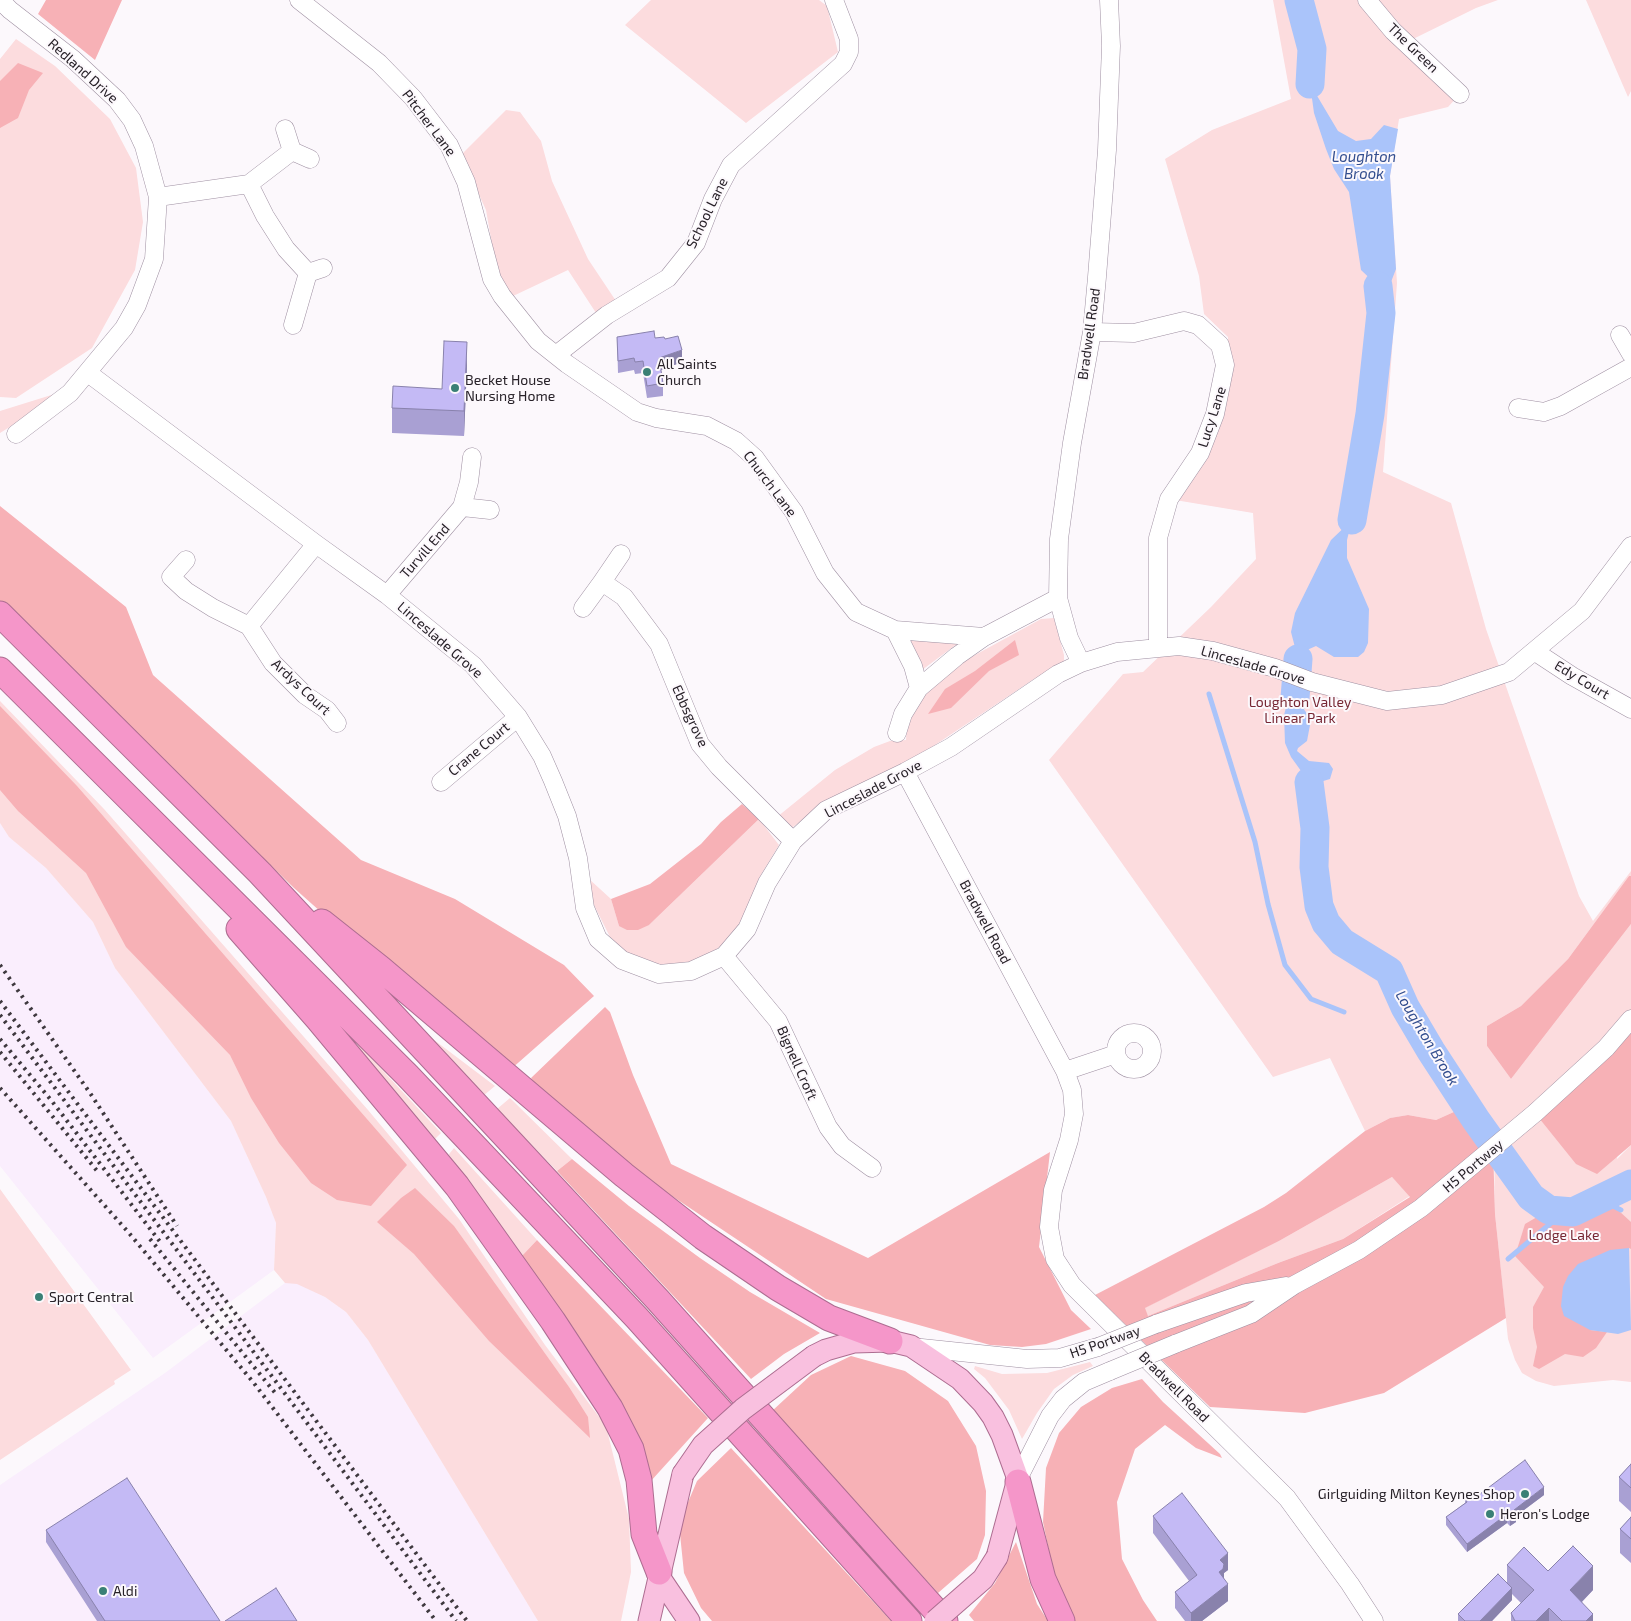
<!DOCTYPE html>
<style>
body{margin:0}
canvas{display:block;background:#fcf8fc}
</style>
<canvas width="1631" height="1621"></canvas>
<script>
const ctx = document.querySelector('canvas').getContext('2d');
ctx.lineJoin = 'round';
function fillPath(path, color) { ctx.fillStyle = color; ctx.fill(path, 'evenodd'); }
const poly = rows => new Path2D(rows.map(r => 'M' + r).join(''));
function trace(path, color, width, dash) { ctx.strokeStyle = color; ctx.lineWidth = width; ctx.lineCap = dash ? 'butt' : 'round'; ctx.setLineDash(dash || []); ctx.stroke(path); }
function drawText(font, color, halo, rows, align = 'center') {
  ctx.font = font + ' "Exo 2",sans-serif'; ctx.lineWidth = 4; ctx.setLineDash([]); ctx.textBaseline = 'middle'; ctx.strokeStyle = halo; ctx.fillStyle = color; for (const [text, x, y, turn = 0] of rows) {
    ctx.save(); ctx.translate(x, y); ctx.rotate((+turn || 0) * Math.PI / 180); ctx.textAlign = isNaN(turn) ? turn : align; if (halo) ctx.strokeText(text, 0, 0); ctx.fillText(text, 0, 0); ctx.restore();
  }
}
const built = poly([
 [0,823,9,837,46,868,93,922,115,968,231,1121,266,1197,276,1223,274,1270,153,1358,0,1166],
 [285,1283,297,1283,325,1297,346,1312,368,1340,538,1621,0,1621,0,1485,165,1373]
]);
const green = poly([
 [651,0,819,0,827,6,838,52,746,123,625,25],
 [1273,0,1498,0,1476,8,1407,42,1460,94,1448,107,1399,119,1390,176,1397,283,1383,472,1451,503,1486,629,1579,896,1593,921,1631,871,1631,876,1629,876,1568,959,1521,1006,1487,1026,1487,1046,1511,1079,1631,924,1631,1019,1617,1159,1631,1145,1631,1382,1613,1380,1554,1386,1536,1381,1522,1373,1515,1360,1508,1339,1495,1214,1494,1140,1476,1120,1464,1102,1456,1111,1436,1120,1408,1115,1390,1118,1365,1131,1330,1058,1273,1077,1049,760,1123,674,1143,672,1211,607,1256,559,1253,513,1169,499,1200,453,1228,361,1228,337,1204,314,1199,276,1165,159,1212,130,1291,99],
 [1586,0,1631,0,1631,91,1628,97],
 [16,39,55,66,110,119,136,168,143,222,135,270,92,348,16,398,0,397,0,59],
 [506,110,520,112,541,141,552,181,588,259,618,304,598,316,568,270,511,297,496,267,486,210,461,155],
 [61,392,55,399,0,433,0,411],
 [1054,618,1064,655,1064,662,1057,667,1034,679,914,759,807,817,790,829,777,817,835,770,874,747,890,741,906,740,907,721,924,691,964,661,1041,619],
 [909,637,961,641,922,670],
 [0,701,104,809,368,1110,459,1219,545,1345,606,1426,629,1519,631,1572,621,1621,538,1621,368,1340,346,1312,325,1297,297,1284,285,1283,274,1270,276,1223,266,1197,231,1121,115,968,93,922,46,868,9,837,0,823],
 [759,819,779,845,759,878,744,917,727,941,713,952,692,962,659,966,639,961,623,950,610,937,589,895,588,878,611,899,619,926,649,925],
 [409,1021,495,1086,483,1096],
 [359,1045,441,1133,431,1143,353,1051],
 [510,1098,572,1159,557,1171,497,1109],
 [454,1148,537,1240,520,1258,445,1159],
 [1392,1177,1410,1196,1343,1239,1278,1263,1148,1316,1144,1308,1279,1241],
 [0,1189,131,1370,114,1381,115,1384,0,1460],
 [1090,1362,1093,1366,1073,1375,1054,1389,1037,1413,1022,1439,1009,1410,985,1378,974,1369,975,1366,1002,1374,1047,1373]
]);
const forest = poly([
 [46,0,122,0,95,60,38,14],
 [18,63,43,73,29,90,18,118,0,128,0,81],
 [0,506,126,607,153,675,361,860,455,899,564,965,594,996,510,1070,385,969,294,888,0,601],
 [1015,640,1019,655,989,671,951,708,928,714,945,689,975,671],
 [0,706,77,786,407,1165,371,1206,337,1200,311,1183,279,1143,251,1098,230,1055,126,947,86,873,18,811,0,790],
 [742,804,759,819,649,925,638,930,627,930,619,926,611,899,650,884,701,844,721,822],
 [1629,876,1631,876,1631,924,1511,1079,1487,1046,1487,1026,1521,1006,1568,959],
 [605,1007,610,1012,633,1075,671,1164,868,1258,1050,1152,1039,1247,1071,1310,1091,1329,1046,1344,1022,1347,990,1345,826,1299,645,1178,536,1086,531,1078],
 [1631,1019,1631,1145,1597,1174,1576,1164,1535,1113],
 [1464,1102,1493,1146,1495,1214,1506,1318,1384,1393,1305,1413,1210,1407,1095,1295,1264,1207,1286,1193,1365,1131,1390,1118,1408,1115,1436,1120,1456,1111],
 [1392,1177,1410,1197,1343,1239,1278,1263,1148,1316,1145,1308,1279,1241],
 [572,1159,629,1206,700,1258,750,1292,820,1333,784,1354,751,1379,557,1171],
 [415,1188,454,1226,569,1387,588,1417,590,1438,489,1341,414,1254,377,1222,401,1198],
 [1590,1204,1611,1205,1623,1209,1619,1211,1631,1222,1631,1249,1629,1248,1590,1330,1607,1332,1596,1348,1583,1357,1565,1354,1539,1369,1533,1366,1537,1347,1533,1328,1533,1307,1544,1287,1515,1256,1525,1224,1549,1210,1573,1212],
 [537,1240,708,1418,650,1482,520,1258],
 [851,1356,905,1371,948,1401,976,1446,986,1491,985,1535,977,1559,938,1593,772,1411,811,1375],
 [1142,1379,1163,1402,1220,1454,1222,1458,1196,1448,1165,1425,1135,1449,1117,1502,1122,1559,1143,1600,1157,1621,1075,1621,1055,1580,1043,1522,1046,1468,1059,1433,1081,1407,1112,1388],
 [731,1448,891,1621,712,1621,701,1608,684,1573,680,1534,686,1507,697,1481],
 [1016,1542,1037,1604,1048,1621,974,1621,969,1615,995,1583]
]);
const water = poly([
 [1310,84,1338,131,1356,141,1371,139,1384,125,1398,129,1390,176,1396,269,1391,282,1378,286,1361,270,1349,192,1334,169,1326,149,1314,113],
 [1352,520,1347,540,1347,558,1369,609,1368,643,1364,652,1358,657,1334,657,1316,646,1307,650,1304,659,1298,659,1291,632,1295,613,1331,540],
 [1295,698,1309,716,1310,725,1307,741,1298,748,1297,751,1309,761,1329,763,1333,769,1330,779,1320,782,1309,782,1291,757,1285,743,1284,715,1287,704],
 [1629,1248,1631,1330,1618,1334,1590,1330,1564,1316,1561,1306,1563,1287,1568,1276,1578,1264,1610,1250]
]);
const stream = poly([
 [1209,694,1255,842,1268,904,1285,965,1311,999,1344,1012],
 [1590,1204,1611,1205,1621,1210],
 [1508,1259,1563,1213]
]);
const river = poly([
 [1299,0,1312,49,1310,84],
 [1352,520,1370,414,1381,313,1378,286],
 [1295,698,1298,659],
 [1309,782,1315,828,1314,867,1319,906,1326,923,1342,942,1389,971,1405,1007,1431,1051,1476,1120,1531,1197,1549,1210,1573,1212,1631,1184]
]);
const minor = poly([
 [0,0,10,10,73,59,117,100,132,120,144,146,158,197,154,259,137,305,124,328,70,393,16,434],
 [299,0,379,63,413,98,449,145,466,182,492,279,502,296,538,341,567,364,637,412,656,418,707,426,736,441,755,458,794,512,825,573,856,612,895,630,984,637,1058,598],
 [1367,0,1393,31,1460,94],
 [285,129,292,151,310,159],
 [249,184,265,216,286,249,308,273,293,325],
 [158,197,249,184,292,151],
 [308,273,323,268],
 [1092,332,1134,333,1184,321,1198,325,1220,345,1225,365,1215,414,1200,453,1169,499,1158,538,1158,646],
 [1620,335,1631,354],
 [556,355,607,315,668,278,696,243,713,199,731,165,843,64,849,52,849,39,834,0],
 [88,373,316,544,387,595,473,665,518,717,542,756,553,781,567,816,578,858,585,908,598,939,622,960,659,974,691,971,724,956,747,929,767,883,793,841,826,810,905,772,951,747,1058,674,1081,663,1117,652,1179,646,1213,651,1275,668,1312,682,1387,701,1442,695,1509,672,1582,611,1631,546],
 [1518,408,1544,412,1561,406,1631,367],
 [462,507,490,510],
 [186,560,171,577,186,591,213,608,249,626,316,544],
 [602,582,621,554],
 [387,595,462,507,469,482,472,457],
 [583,608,602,582,624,597,659,644,700,744,719,767,793,841],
 [249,626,273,663,305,695,327,710,337,723],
 [895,630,913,666,919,688],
 [1534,651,1572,676,1631,709],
 [1081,663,1069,638,1058,598,1059,539,1072,443,1092,332,1097,277,1107,150,1111,46,1109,0],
 [897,733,903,714,919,688,957,656,984,637],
 [905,772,1065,1071,1072,1090,1074,1114,1069,1140,1053,1190,1049,1227,1055,1259,1072,1285,1287,1498,1350,1584,1374,1621],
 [441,782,518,717],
 [724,956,778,1021,828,1127,842,1146,872,1168],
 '1116 1051a18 18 0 1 1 36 0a18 18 0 1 1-36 0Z',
 [1065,1071,1116,1054],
 [1156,1324,1246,1293,1286,1286],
 [1175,1344,1251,1314,1294,1285,1359,1250,1421,1208,1535,1113,1606,1048,1631,1019],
 [912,1347,1027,1359,1060,1358,1098,1347],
 [1018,1479,1050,1416,1063,1399,1084,1382,1110,1371]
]);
const major = poly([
 [814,1356,826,1350,854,1342,890,1341,911,1346,960,1379,983,1403,993,1417,1002,1435,1018,1479,997,1557],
 [658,1575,689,1621],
 [649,1621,683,1474]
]);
const highway = poly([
 [0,614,260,873,658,1300,945,1621],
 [0,670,407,1075,637,1318,909,1621],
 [322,922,380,968,624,1175,703,1237,778,1288,829,1318,890,1341],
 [239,929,318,1019,457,1186,553,1321,610,1408,631,1449,639,1480,644,1534,659,1572],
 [1018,1482,1043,1579,1062,1621]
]);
const rail = poly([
 [0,965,90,1093,177,1226],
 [0,1001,467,1621],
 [0,1015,456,1621],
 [0,1039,51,1100,161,1243],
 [0,1052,98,1172],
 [0,1088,129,1233,253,1382,436,1621],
 [150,1239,276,1394]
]);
const minorBridge = poly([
 [1098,1347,1156,1324],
 [1110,1371,1175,1344]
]);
const majorBridge = poly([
 [683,1474,703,1445,743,1409,814,1356],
 [935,1621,983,1579,997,1557]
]);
const wall = poly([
 [617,337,655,338,665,339,682,362,661,370,663,383,663,396,647,398,643,373,635,374,634,370,618,373],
 [467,366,464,436,392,433,392,408,442,389],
 [1631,1464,1631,1512,1619,1501,1619,1477],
 [1544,1495,1516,1516,1516,1522,1510,1526,1507,1523,1467,1552,1446,1525,1446,1517,1465,1503,1465,1498,1476,1497],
 [1153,1516,1228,1570,1224,1573,1224,1579,1228,1601,1202,1621,1185,1621,1175,1608,1175,1592,1189,1581,1153,1533],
 [1631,1517,1631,1563,1620,1553,1620,1529],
 [46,1530,220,1621,97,1621,46,1542],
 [1507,1565,1548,1571,1593,1590,1582,1602,1593,1621,1511,1621,1511,1613,1521,1603,1512,1594,1512,1600,1492,1621,1458,1621,1458,1614,1507,1583]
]);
const shadedWall = poly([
 [467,342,467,366,464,436,464,411],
 [682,350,682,362,659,371,659,358],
 [1544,1487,1544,1495,1516,1516,1516,1522,1510,1526,1510,1518,1514,1510],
 [1507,1514,1507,1523,1467,1552,1467,1544],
 [1228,1553,1228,1570,1224,1573,1224,1581,1219,1572,1220,1560],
 [1593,1566,1593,1590,1570,1614,1570,1590],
 [1228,1584,1228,1601,1202,1621,1191,1621,1191,1613],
 [1512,1588,1512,1600,1492,1621,1480,1621],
 [1549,1608,1549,1621,1536,1621],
 [1593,1614,1593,1621,1586,1621]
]);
const building = poly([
 [654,331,655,338,664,337,665,339,678,336,682,350,659,358,663,383,647,386,643,361,635,362,634,358,618,361,617,337,654,331],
 [444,341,467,342,464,411,392,408,393,386,442,389,444,341],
 [1525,1460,1544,1487,1514,1510,1516,1514,1510,1518,1507,1514,1467,1544,1446,1517,1467,1502,1465,1498,1472,1492,1476,1497,1525,1460],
 [1631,1464,1631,1488,1619,1477,1631,1464],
 [127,1478,220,1621,105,1621,46,1530,127,1478],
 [1182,1493,1228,1553,1220,1560,1224,1564,1223,1569,1219,1572,1228,1584,1191,1613,1175,1592,1197,1575,1153,1516,1182,1493],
 [1631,1517,1631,1539,1620,1529,1631,1517],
 [1573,1546,1593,1566,1570,1590,1593,1614,1586,1621,1562,1621,1549,1608,1536,1621,1515,1621,1511,1613,1534,1590,1507,1565,1524,1547,1548,1571,1573,1546],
 [1498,1574,1512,1588,1480,1621,1465,1621,1458,1614,1498,1574],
 [276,1588,297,1621,225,1621,276,1588]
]);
const markers = [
 [647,372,5,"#3a8075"],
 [455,388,5,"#3a8075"],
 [39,1297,5,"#3a8075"],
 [1525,1494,5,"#3a8075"],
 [1490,1514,5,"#3a8075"],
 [103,1591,5,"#3a8075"]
];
const streetNames = [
 ["The Green",1413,48,44],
 ["Redland Drive",83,71,42],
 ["Pitcher Lane",429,123,53],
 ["School Lane",707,213,-64],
 ["Bradwell Road",1089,334,-82],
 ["Lucy Lane",1212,417,-72],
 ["Church Lane",770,484,53],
 ["Turvill End",425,551,-49],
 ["Linceslade Grove",440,640,41],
 ["Linceslade Grove",1253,665,16],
 ["Edy Court",1582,680,31],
 ["Ardys Court",301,687,43],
 ["Ebbsgrove",690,716,65],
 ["Crane Court",479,749,-40],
 ["Linceslade Grove",873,789,-28],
 ["Bradwell Road",985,922,62],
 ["Bignell Croft",797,1063,66],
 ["H5 Portway",1473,1166,-40],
 ["H5 Portway",1105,1342,-19],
 ["Bradwell Road",1174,1387,45]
];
const poiNames = [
 ["All Saints",657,364],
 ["Church",657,380],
 ["Becket House",465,380],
 ["Nursing Home",465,396],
 ["Sport Central",49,1297],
 ["Girlguiding Milton Keynes Shop",1515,1494,"right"],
 ["Heron's Lodge",1500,1514],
 ["Aldi",113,1591]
];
const parkNames = [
 ["Loughton Valley",1300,702],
 ["Linear Park",1300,718],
 ["Lodge Lake",1564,1235]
];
const waterNames = [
 ["Loughton",1364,157],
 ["Brook",1364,174],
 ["Loughton Brook",1427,1038,59]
];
fillPath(built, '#faeefd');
fillPath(green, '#fcdcde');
fillPath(forest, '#f7b1b6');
fillPath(water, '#aac4fa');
trace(stream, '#aac4fa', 5);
trace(river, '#aac4fa', 29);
trace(minor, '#9f90a2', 19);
trace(major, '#ad6d91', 23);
trace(highway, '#ad6d91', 27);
trace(minor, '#fff', 18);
trace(major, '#f9c0df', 21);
trace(highway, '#f596c9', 25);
trace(rail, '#3e383e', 4, [2.5, 5]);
trace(minorBridge, '#9f90a2', 19, []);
trace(majorBridge, '#ad6d91', 23, []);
trace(minorBridge, '#fff', 18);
trace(majorBridge, '#f9c0df', 21);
fillPath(wall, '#a9a0d3');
fillPath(shadedWall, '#8982ac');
fillPath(building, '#c4baf5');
trace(building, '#8982ac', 1);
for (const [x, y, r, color] of markers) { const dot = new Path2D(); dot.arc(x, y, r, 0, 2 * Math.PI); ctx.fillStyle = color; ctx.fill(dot); trace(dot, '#fcf8fc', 2); }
drawText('14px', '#272128', '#fcf8fc', streetNames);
drawText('14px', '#272128', '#fcf8fc', poiNames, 'left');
drawText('14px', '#772734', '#fcf8fc', parkNames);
drawText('italic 15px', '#334e8f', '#fcf8fc', waterNames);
</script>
